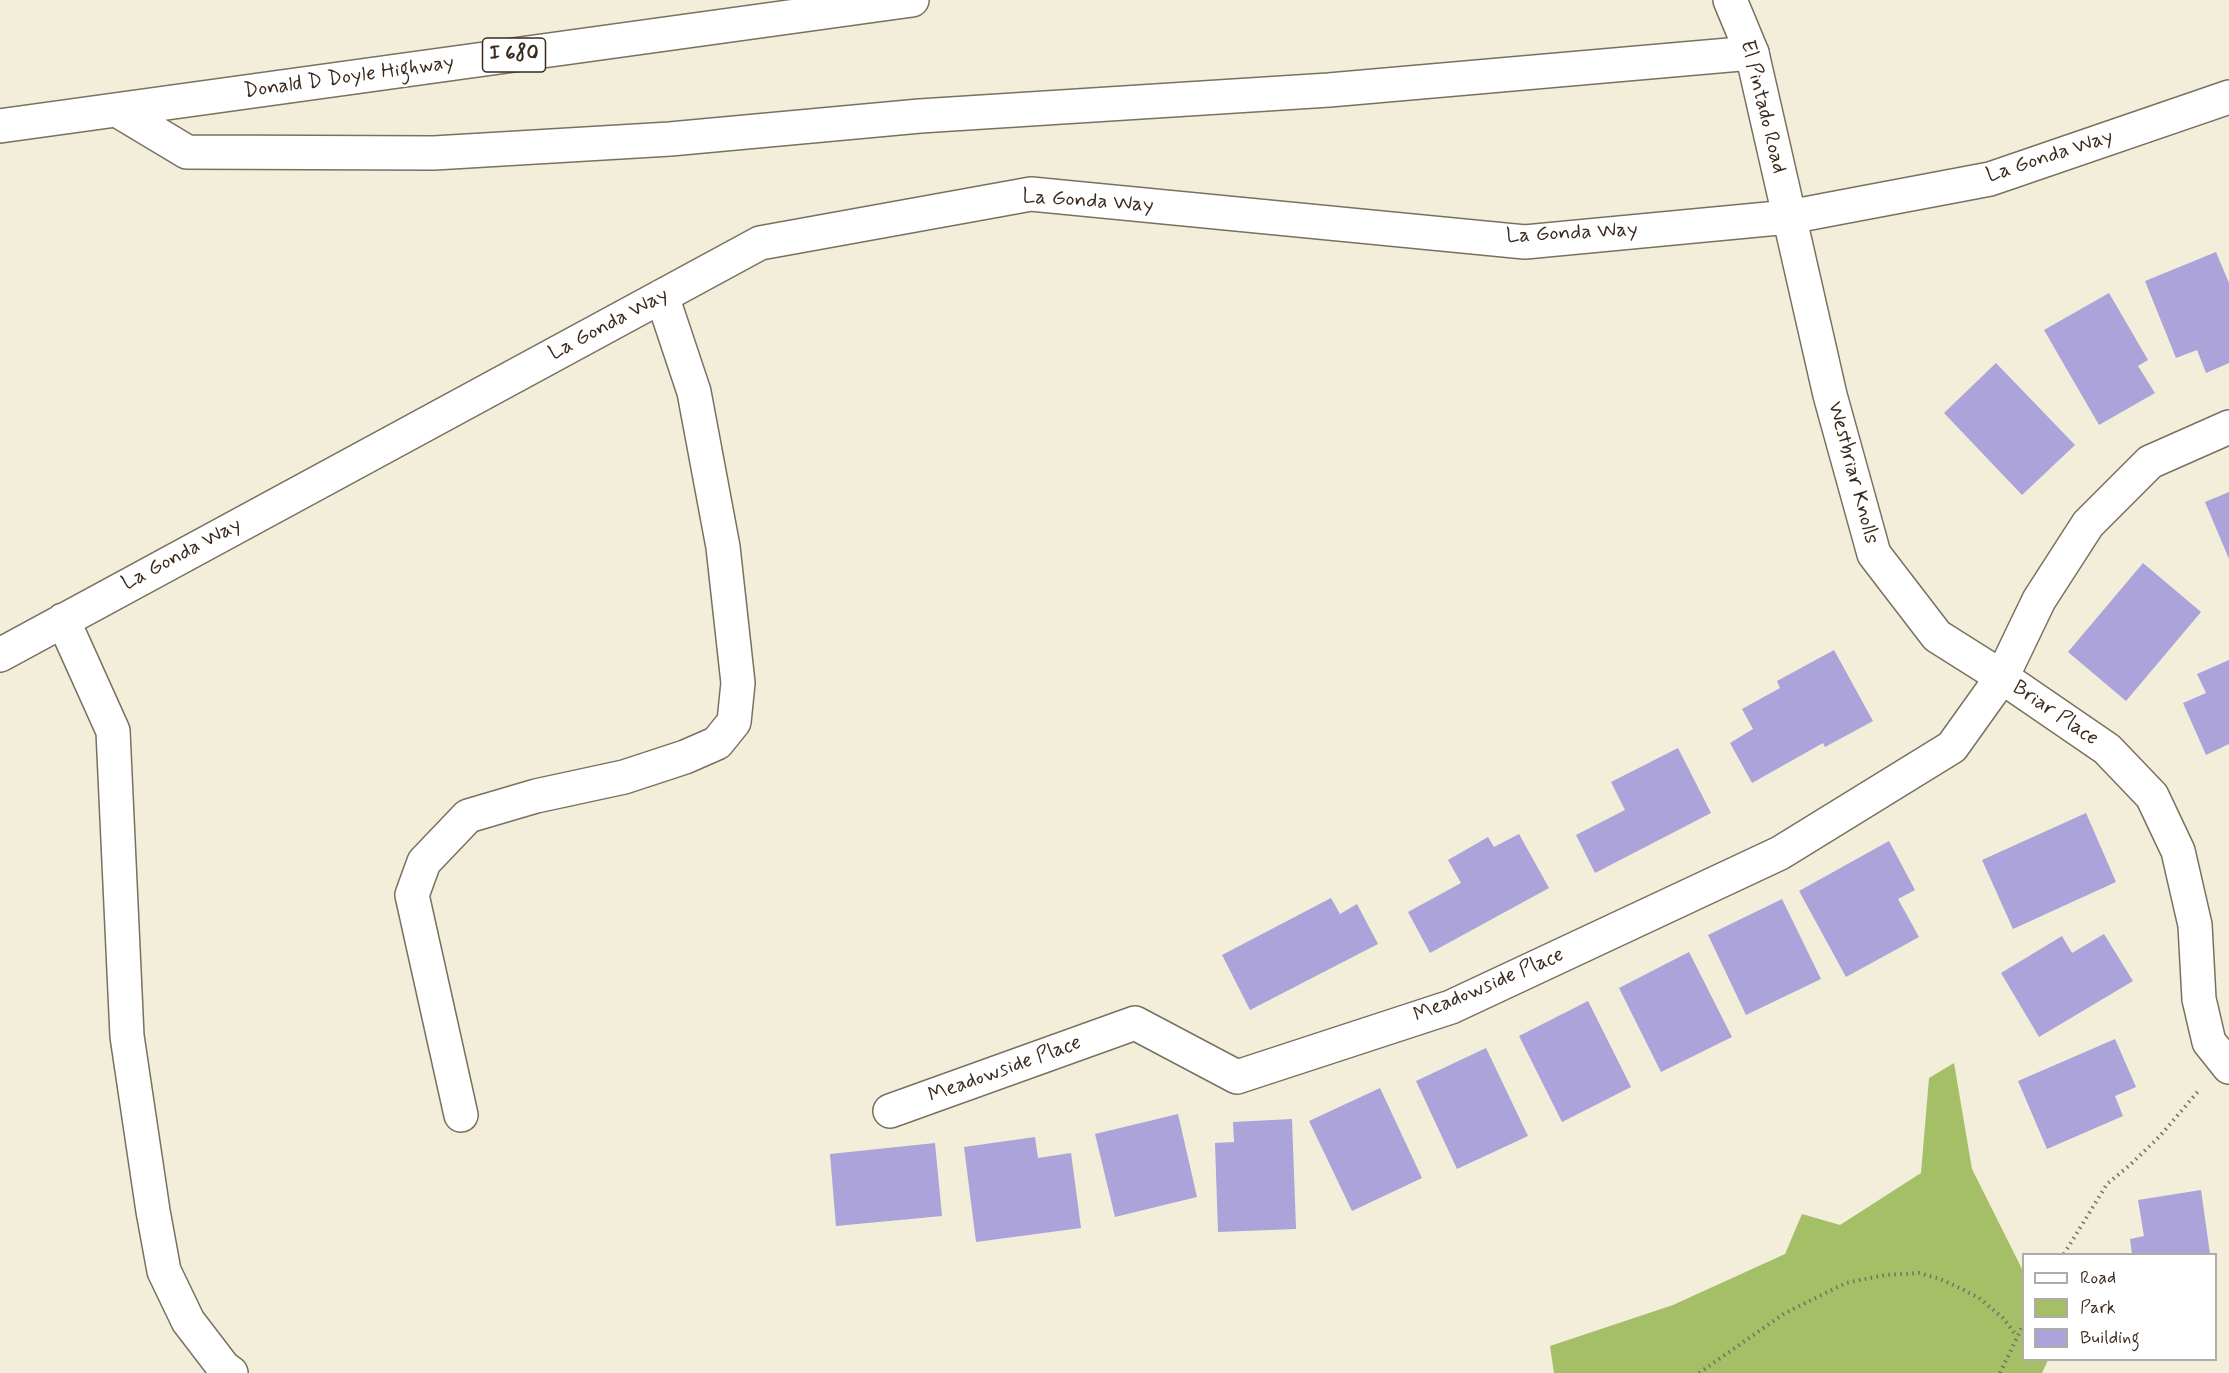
<!DOCTYPE html>
<style>
body{margin:0}
#map{position:relative;width:2229px;height:1373px;overflow:hidden;background:#f2eeda;font-family:Mynerve,sans-serif}
canvas{display:block}
.legend{position:absolute;left:2022px;top:1253px;width:195px;height:108px;box-sizing:border-box;background:#fff;border:2px solid #b1aaa5;margin:0;padding:8px 10px;list-style:none;font-size:18px;color:#3b2a1e}
.legend li{display:flex;align-items:center;gap:12px;height:30px}
.legend b{width:30px;border:2px solid #b1aaa5}
</style>
<div id="map">
<canvas width="2229" height="1373"></canvas>
<ul class="legend">
<li><b style="height:8px;background:#fff"></b>Road</li>
<li><b style="height:16px;background:#a4bf66"></b>Park</li>
<li><b style="height:16px;background:#aba3d9"></b>Building</li>
</ul>
</div>
<script>
const ctx = document.querySelector('canvas').getContext('2d');
ctx.lineJoin = 'round';
function fillPath(path, color) { ctx.fillStyle = color; ctx.fill(path, 'evenodd'); }
const poly = rows => new Path2D(rows.map(r => 'M' + r).join(''));
function trace(path, color, width, dash) { ctx.strokeStyle = color; ctx.lineWidth = width; ctx.lineCap = dash ? 'butt' : 'round'; ctx.setLineDash(dash || []); ctx.stroke(path); }
function drawText(font, color, halo, rows, align = 'center') {
  ctx.font = font + ' Mynerve,sans-serif'; ctx.lineWidth = 5; ctx.setLineDash([]); ctx.textBaseline = 'middle'; ctx.strokeStyle = halo; ctx.fillStyle = color; for (const [text, x, y, turn = 0] of rows) {
    ctx.save(); ctx.translate(x, y); ctx.rotate((+turn || 0) * Math.PI / 180); ctx.textAlign = isNaN(turn) ? turn : align; if (halo) ctx.strokeText(text, 0, 0); ctx.fillText(text, 0, 0); ctx.restore();
  }
}
const green = poly([
 [1954,1063,1972,1169,2023,1271,2024,1360,2048,1360,2042,1373,1554,1373,1550,1346,1673,1305,1785,1254,1802,1214,1840,1225,1921,1173,1929,1078]
]);
const building = poly([
 [2216,252,2229,283,2229,363,2206,373,2197,350,2176,358,2145,281],
 [2109,293,2148,360,2138,366,2155,393,2099,425,2044,330],
 [1996,363,2075,445,2022,495,1944,413],
 [2229,492,2229,559,2205,502],
 [2143,563,2201,612,2126,701,2068,652],
 [1834,650,1873,721,1825,747,1823,743,1752,783,1730,743,1753,729,1742,709,1780,688,1777,681],
 [2229,660,2229,744,2206,755,2183,703,2206,693,2197,674],
 [1678,748,1711,813,1595,873,1576,835,1625,810,1611,782],
 [2086,813,2116,882,2013,929,1982,860],
 [1519,834,1549,888,1430,953,1408,912,1461,883,1448,860,1488,837,1494,847],
 [1889,841,1915,890,1898,899,1919,937,1846,977,1799,891],
 [1331,898,1340,914,1357,904,1378,944,1250,1010,1222,955],
 [1782,899,1821,979,1746,1015,1708,935],
 [2104,934,2133,981,2039,1037,2001,973,2062,936,2072,953],
 [1689,952,1732,1037,1661,1072,1619,988],
 [1588,1001,1631,1087,1562,1122,1519,1036],
 [2115,1039,2136,1087,2115,1096,2123,1116,2047,1149,2018,1081],
 [1486,1048,1528,1136,1457,1169,1416,1081],
 [1380,1088,1422,1178,1352,1211,1309,1121],
 [1178,1114,1197,1197,1115,1217,1095,1134],
 [1292,1119,1296,1229,1218,1232,1215,1143,1234,1142,1233,1122],
 [1035,1137,1038,1158,1071,1153,1081,1228,976,1242,964,1147],
 [935,1143,942,1216,836,1226,830,1154],
 [2201,1190,2210,1254,2132,1254,2130,1239,2144,1236,2138,1200]
]);
const path = poly([
 [2064,1254,2107,1184,2130,1165,2160,1136,2200,1089],
 [1699,1373,1785,1313,1846,1283,1885,1275,1919,1273,1940,1279,1962,1289,1979,1298,2003,1318,2016,1335],
 [2000,1373,2024,1323]
]);
const minor = poly([
 [2229,427,2150,462,2088,524,2039,600,2002,677,2107,749,2152,796,2178,851,2195,925,2199,999,2209,1042,2229,1067],
 [63,620,113,731,127,1036,153,1211,164,1271,188,1321,224,1368,231,1373],
 [0,655,760,243,1031,194,1525,242,1789,217,1990,179,2229,97],
 [890,1111,1135,1023,1237,1077,1451,1007,1780,853,1952,747,2002,677,1937,636,1874,554,1830,395,1752,53,1730,0],
 [461,1115,412,895,424,862,468,816,536,796,624,777,685,757,717,743,734,722,738,683,723,547,694,392,662,296]
]);
const highway = poly([
 [117,110,187,152,434,153,670,139,920,116,1329,90,1752,53],
 [0,126,912,0]
]);
const shields = [
 [514,55,63]
];
const shieldNames = [
 ["I 680",514,55]
];
const streetNames = [
 ["Donald D Doyle Highway",349,78,-8],
 ["El Pintado Road",1762,107,76],
 ["La Gonda Way",2050,157,-18],
 ["La Gonda Way",1088,202,4],
 ["La Gonda Way",1572,234,-3],
 ["La Gonda Way",609,325,-28],
 ["Westbriar Knolls",1852,473,75],
 ["La Gonda Way",182,555,-28],
 ["Briar Place",2055,714,34],
 ["Meadowside Place",1489,986,-23],
 ["Meadowside Place",1005,1070,-20]
];
fillPath(green, '#a4bf66');
fillPath(building, '#aba3d9');
trace(minor, '#7b6f60', 36);
trace(highway, '#7b6f60', 36);
trace(path, '#7b6f60', 4, [1.5, 4.5]);
trace(minor, '#fff', 33);
trace(highway, '#fff', 33);
for (const [x, y, w] of shields) { const box = new Path2D(); box.roundRect(x - w / 2, y - 17, w, 34, 4.5); ctx.fillStyle = '#fff'; ctx.fill(box); trace(box, '#3b2a1e', 1.5); }
drawText('bold 20px', '#3b2a1e', null, shieldNames);
drawText('21px', '#3b2a1e', '#fff', streetNames);
</script>
